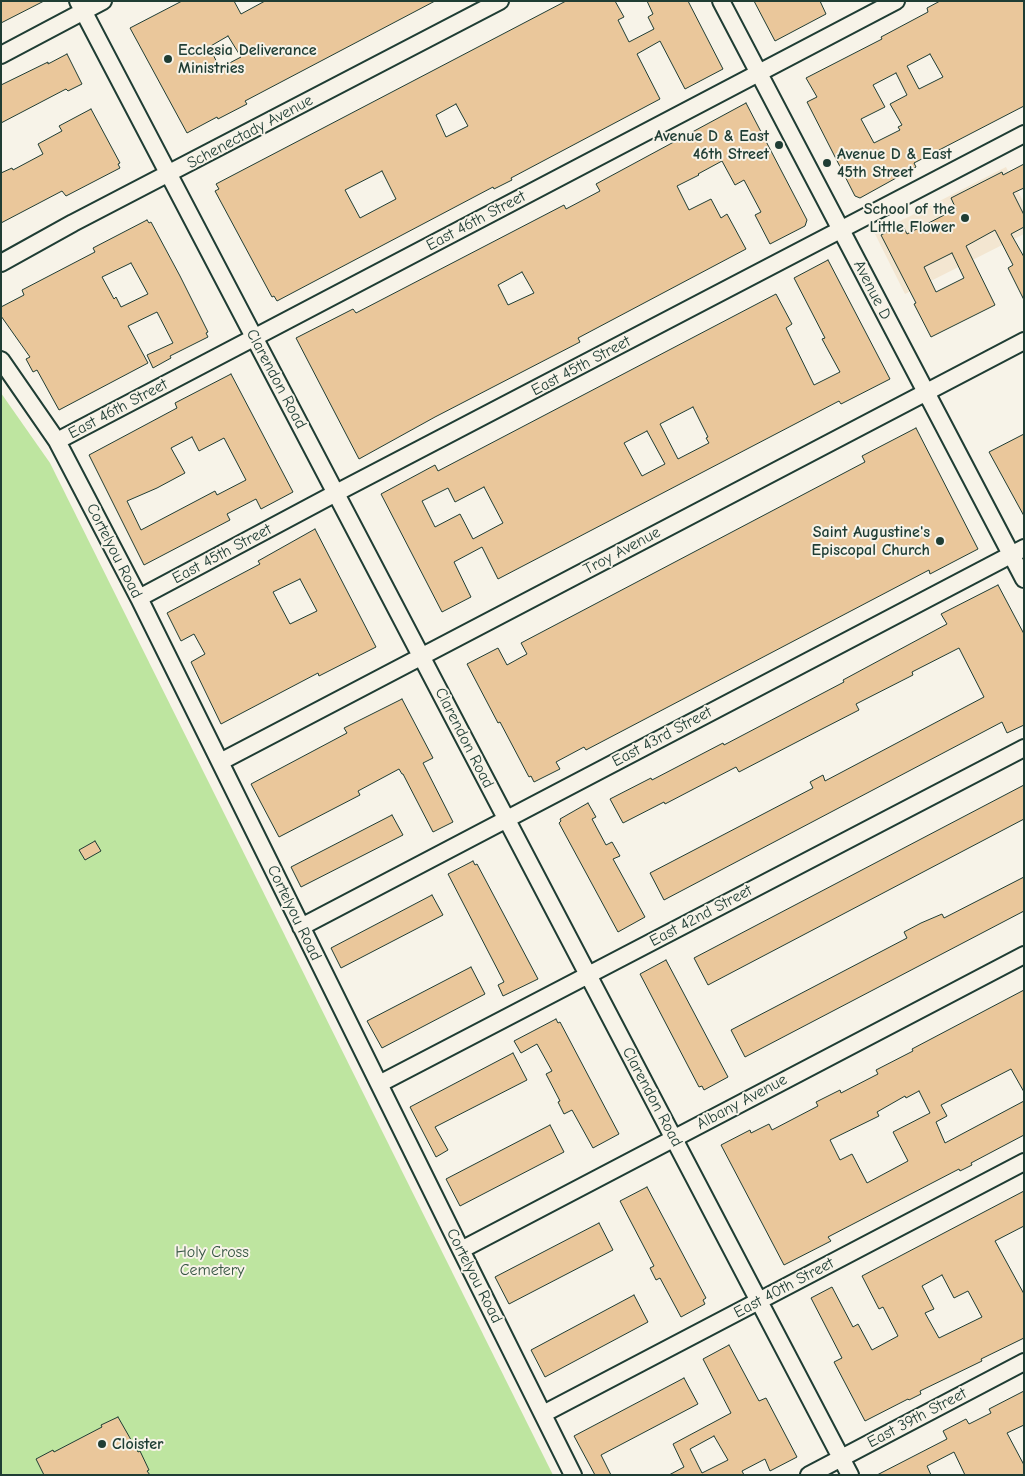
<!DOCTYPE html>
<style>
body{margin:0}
#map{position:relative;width:1025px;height:1476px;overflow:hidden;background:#f7f3e8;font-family:"Comic Neue",sans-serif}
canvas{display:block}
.frame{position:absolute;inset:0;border:2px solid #1f3d34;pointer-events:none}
</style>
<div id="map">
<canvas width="1025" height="1476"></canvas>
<div class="frame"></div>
</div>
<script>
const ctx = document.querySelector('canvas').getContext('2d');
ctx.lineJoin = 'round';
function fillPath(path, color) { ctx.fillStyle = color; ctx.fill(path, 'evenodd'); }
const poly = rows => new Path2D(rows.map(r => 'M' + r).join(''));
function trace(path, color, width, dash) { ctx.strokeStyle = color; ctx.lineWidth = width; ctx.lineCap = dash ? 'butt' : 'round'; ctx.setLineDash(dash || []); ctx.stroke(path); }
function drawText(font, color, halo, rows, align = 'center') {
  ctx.font = font + ' "Comic Neue",sans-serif'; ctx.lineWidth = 4; ctx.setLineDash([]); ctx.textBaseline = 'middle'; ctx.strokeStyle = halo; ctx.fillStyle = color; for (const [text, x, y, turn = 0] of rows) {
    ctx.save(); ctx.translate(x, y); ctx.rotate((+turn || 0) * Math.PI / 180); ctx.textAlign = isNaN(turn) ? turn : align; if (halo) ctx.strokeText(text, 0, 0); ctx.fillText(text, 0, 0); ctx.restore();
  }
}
const built = poly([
 [1006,167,1024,203,1024,234,905,294,875,234]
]);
const green = poly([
 [1,393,50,463,553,1475,1,1475]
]);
const building = poly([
 [1,1,44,1,1,23,1,1],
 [182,1,234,1,241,14,265,1,435,1,245,101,247,104,218,119,217,117,187,133,130,28,182,1],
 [228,36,241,57,220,68,209,47,228,36],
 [566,1,615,1,624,17,618,20,629,42,654,29,648,17,653,14,647,1,688,1,723,69,685,89,660,41,637,54,660,99,511,178,512,180,494,189,493,187,277,301,274,296,272,297,215,191,219,189,216,184,566,1],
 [456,104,468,126,446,137,436,115,456,104],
 [382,171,396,199,360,218,345,190,382,171],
 [754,1,820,1,826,14,775,41,754,1],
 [940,1,1024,1,1024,106,914,163,916,167,860,198,855,196,807,102,817,97,806,78,882,39,881,37,928,12,927,8,940,1],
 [930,54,943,77,919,89,907,66,930,54],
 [896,73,907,95,890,104,902,125,898,127,900,130,874,143,861,119,885,107,873,85,896,73],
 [67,54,82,84,68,91,66,89,1,123,1,85,48,62,48,64,67,54],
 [746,103,807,220,805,226,770,244,755,215,761,212,744,180,735,185,722,161,698,174,699,175,677,186,689,210,711,199,721,218,727,214,746,249,578,338,580,342,435,417,359,459,296,338,353,309,356,313,564,205,566,209,600,191,596,184,746,103],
 [522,272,534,293,508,305,498,285,522,272],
 [91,109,120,163,118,164,120,168,66,196,62,191,1,223,1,173,12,168,13,170,43,154,38,144,62,131,59,126,91,109],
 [1024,164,1024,188,1013,193,1024,215,1024,227,1011,234,1024,257,1024,300,1008,268,1013,265,995,230,966,246,995,305,931,337,914,304,916,303,881,235,902,224,907,234,956,209,951,198,1002,172,1003,175,1024,164],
 [952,253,964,278,936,292,924,267,952,253],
 [147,220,149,223,151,222,180,276,208,332,206,333,208,337,170,356,171,358,153,368,147,355,173,343,157,312,128,326,148,363,59,410,37,370,33,372,26,359,30,357,1,316,1,307,24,295,22,290,95,252,93,248,147,220],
 [131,263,148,294,121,307,116,297,114,299,102,277,131,263],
 [828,260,890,379,841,404,839,401,498,579,482,547,454,562,471,597,442,612,381,494,435,465,438,471,776,294,792,324,786,328,814,385,840,372,822,339,825,338,794,278,828,260],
 [693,407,708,437,706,438,709,443,678,459,660,424,693,407],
 [647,431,665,464,642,476,624,443,647,431],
 [484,487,503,523,473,539,460,514,435,527,422,501,448,488,455,502,484,487],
 [231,374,293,492,261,509,256,499,227,514,230,520,144,565,89,455,177,408,175,403,231,374],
 [192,437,199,451,224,438,246,480,217,495,215,491,141,530,127,501,157,488,185,473,171,448,192,437],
 [916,428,978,549,930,574,929,570,586,750,584,747,556,762,560,769,534,782,531,776,529,777,500,722,498,723,467,664,498,648,507,665,527,654,521,643,865,462,862,456,916,428],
 [1024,434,1024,516,989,452,1024,434],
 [315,529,376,647,319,676,318,673,221,724,191,662,205,654,194,634,181,641,167,613,260,564,258,561,315,529],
 [300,579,317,611,290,624,273,592,300,579],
 [998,585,1024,634,1024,725,1007,733,1002,722,664,900,650,873,813,788,810,782,823,775,825,781,984,697,959,648,912,672,913,675,856,704,859,710,820,730,739,772,736,767,665,804,664,802,623,823,610,799,651,778,652,780,723,743,724,745,844,682,843,680,947,624,941,614,998,585],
 [402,699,433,758,423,763,453,822,433,832,403,774,402,774,399,769,358,791,360,795,279,837,251,784,347,733,344,728,402,699],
 [1024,785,1024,819,708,985,694,958,1024,785],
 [588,803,596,817,592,819,606,845,612,842,620,856,613,859,645,917,618,932,559,823,561,821,560,819,588,803],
 [392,815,403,835,301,887,291,867,392,815],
 [95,841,101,851,85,860,79,850,95,841],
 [473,861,475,865,477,864,538,979,503,996,498,985,504,982,448,874,473,861],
 [1024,877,1024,911,745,1057,731,1030,907,938,904,932,921,923,942,914,944,918,1024,877],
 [432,895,443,915,341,968,331,948,432,895],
 [666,960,728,1077,704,1090,702,1086,699,1087,640,974,666,960],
 [471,967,485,994,382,1048,367,1021,471,967],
 [1024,990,1024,1092,1011,1069,941,1105,947,1116,936,1122,945,1143,1024,1101,1024,1135,971,1163,972,1165,960,1171,959,1169,828,1237,831,1241,784,1265,721,1145,750,1130,751,1133,769,1124,772,1130,818,1106,816,1102,840,1090,841,1093,878,1074,876,1070,913,1051,912,1049,1024,990],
 [919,1091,930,1113,893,1132,908,1161,867,1183,852,1154,840,1160,830,1140,879,1116,877,1112,905,1096,906,1098,919,1091],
 [556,1019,558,1023,560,1022,619,1134,593,1148,572,1110,564,1114,558,1102,560,1101,546,1074,552,1071,537,1044,521,1053,514,1041,556,1019],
 [513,1053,527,1080,435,1127,448,1150,436,1157,410,1107,513,1053],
 [550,1125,564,1152,460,1206,446,1179,550,1125],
 [647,1187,706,1298,703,1300,705,1304,681,1317,660,1278,656,1280,650,1268,654,1266,620,1201,647,1187],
 [1024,1191,1024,1226,995,1241,1024,1294,1024,1338,981,1359,982,1361,920,1391,921,1394,909,1400,908,1399,865,1421,834,1362,842,1358,811,1298,832,1287,853,1327,858,1324,872,1350,898,1336,883,1307,879,1309,862,1276,1024,1191],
 [942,1275,954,1298,968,1291,982,1317,939,1338,925,1313,934,1309,922,1286,942,1275],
 [599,1223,613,1250,509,1304,495,1277,599,1223],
 [634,1295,648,1322,545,1377,531,1350,634,1295],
 [729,1345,759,1401,766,1398,797,1457,770,1471,765,1459,742,1471,744,1475,669,1475,684,1467,673,1444,731,1413,703,1359,729,1345],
 [714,1436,728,1460,702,1473,690,1449,714,1436],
 [684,1378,698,1404,601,1455,611,1475,595,1475,574,1436,684,1378],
 [1024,1391,1024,1425,1007,1433,1024,1465,1024,1475,965,1475,954,1452,927,1466,931,1475,877,1475,947,1439,943,1431,966,1419,969,1424,991,1413,989,1409,1024,1391],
 [118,1417,138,1452,140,1451,149,1470,147,1471,150,1475,44,1475,36,1459,53,1450,54,1452,102,1427,101,1425,118,1417]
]);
const minor = poly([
 [78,1,850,1475],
 [721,1,1024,579],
 [1,55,103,1],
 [1,263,73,223,500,1],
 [1,360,57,441,139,598,461,1250,573,1475],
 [57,441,896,1],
 [139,598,336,493,1024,134],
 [220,762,1024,341],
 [301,927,1024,548],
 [379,1084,1024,748],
 [461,1250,1024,955],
 [543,1414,1024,1162],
 [809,1475,1024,1362]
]);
const markers = [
 [168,59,5,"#1f3d34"],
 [779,145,5,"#1f3d34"],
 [827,163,5,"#1f3d34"],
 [965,218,5,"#1f3d34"],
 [940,541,5,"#1f3d34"],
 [102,1444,5,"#1f3d34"]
];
const poiNames = [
 ["Ecclesia Deliverance",178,50],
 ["Ministries",178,68],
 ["Avenue D & East",769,136,"right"],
 ["46th Street",769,154,"right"],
 ["Avenue D & East",837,154],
 ["45th Street",837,172],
 ["School of the",955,209,"right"],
 ["Little Flower",955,227,"right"],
 ["Saint Augustine's",930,532,"right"],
 ["Episcopal Church",930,550,"right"],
 ["Cloister",112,1444]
];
const streetNames = [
 ["Schenectady Avenue",250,132,-28],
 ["East 46th Street",476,221,-28],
 ["Avenue D",872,290,63],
 ["East 45th Street",581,366,-28],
 ["Clarendon Road",276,379,62],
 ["East 46th Street",118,409,-28],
 ["Cortelyou Road",114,551,63],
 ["Troy Avenue",622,551,-28],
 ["East 45th Street",222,554,-28],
 ["East 43rd Street",662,737,-28],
 ["Clarendon Road",464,738,63],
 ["Cortelyou Road",294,913,64],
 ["East 42nd Street",701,916,-28],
 ["Clarendon Road",652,1097,62],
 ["Albany Avenue",742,1102,-28],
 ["Cortelyou Road",474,1276,63],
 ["East 40th Street",784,1288,-28],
 ["East 39th Street",917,1418,-28]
];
const parkNames = [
 ["Holy Cross",212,1252],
 ["Cemetery",212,1270]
];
fillPath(built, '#f3e6d1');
fillPath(green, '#bee5a0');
fillPath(building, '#eac79b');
trace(building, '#1f3d34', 1);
trace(minor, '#1f3d34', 20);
trace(minor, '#f7f3e8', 16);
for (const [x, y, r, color] of markers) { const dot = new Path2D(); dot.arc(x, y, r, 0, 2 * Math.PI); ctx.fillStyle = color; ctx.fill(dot); trace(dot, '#f7f3e8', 2); }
drawText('bold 16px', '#1f3d34', '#f7f3e8', poiNames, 'left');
drawText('16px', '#1f3d34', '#f7f3e8', streetNames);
drawText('16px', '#375644', '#f7f3e8', parkNames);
</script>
